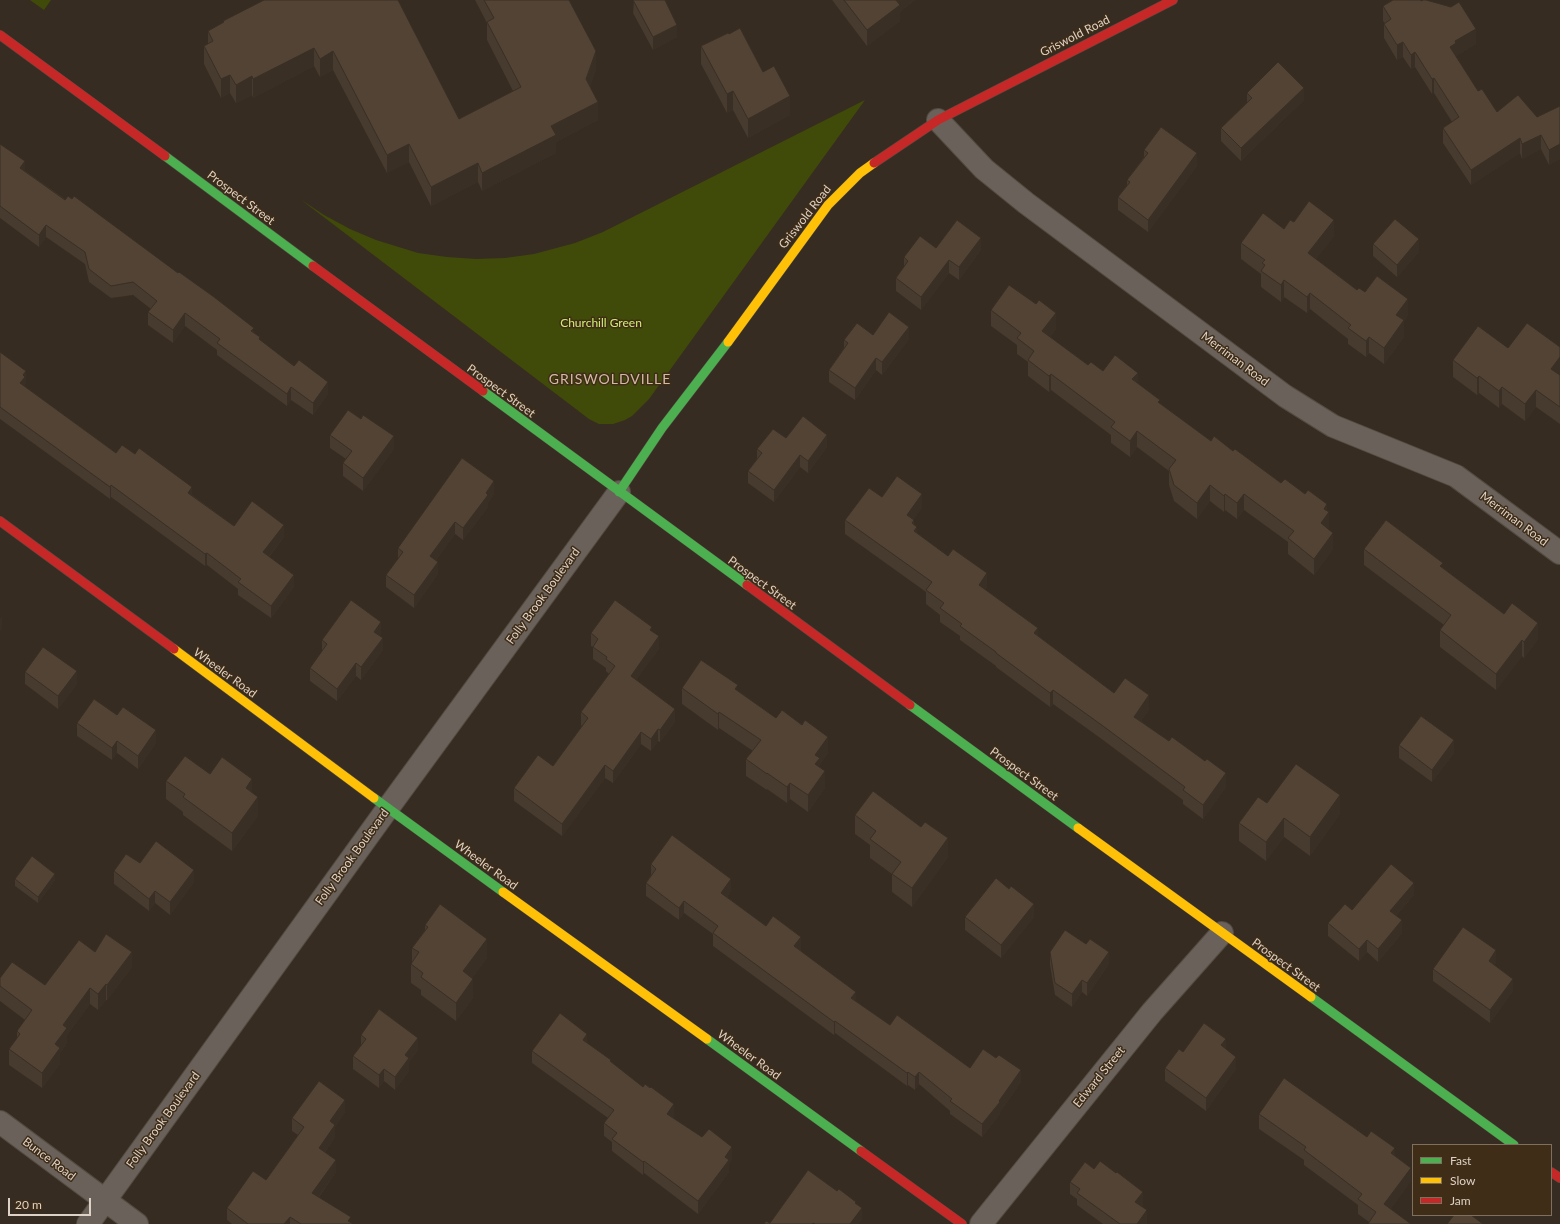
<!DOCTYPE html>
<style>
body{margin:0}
#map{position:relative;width:1560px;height:1224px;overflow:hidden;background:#362c21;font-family:Lato,sans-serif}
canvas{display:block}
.legend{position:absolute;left:1412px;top:1144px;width:140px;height:72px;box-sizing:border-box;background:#3f2d18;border:1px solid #7f6f5e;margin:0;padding:5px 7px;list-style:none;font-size:12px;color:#ded2c6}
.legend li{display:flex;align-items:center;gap:8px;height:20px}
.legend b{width:20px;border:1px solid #7f6f5e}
.scale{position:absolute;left:8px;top:1198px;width:83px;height:18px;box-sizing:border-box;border:2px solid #ded2c6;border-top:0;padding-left:5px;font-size:12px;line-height:14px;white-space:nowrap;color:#ded2c6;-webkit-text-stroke:3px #3f2d18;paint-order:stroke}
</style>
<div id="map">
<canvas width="1560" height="1224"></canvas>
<ul class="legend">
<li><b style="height:5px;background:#4caf50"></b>Fast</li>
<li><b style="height:5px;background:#ffc107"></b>Slow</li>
<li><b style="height:5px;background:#c62828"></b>Jam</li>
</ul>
<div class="scale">20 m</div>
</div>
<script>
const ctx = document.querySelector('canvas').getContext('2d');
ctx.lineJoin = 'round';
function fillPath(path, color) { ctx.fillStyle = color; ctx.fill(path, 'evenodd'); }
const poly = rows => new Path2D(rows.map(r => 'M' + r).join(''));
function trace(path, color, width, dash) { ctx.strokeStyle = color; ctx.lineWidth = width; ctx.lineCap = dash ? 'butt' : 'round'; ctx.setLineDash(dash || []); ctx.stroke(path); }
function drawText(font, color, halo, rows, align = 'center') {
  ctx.font = font + ' Lato,sans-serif'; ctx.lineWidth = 3; ctx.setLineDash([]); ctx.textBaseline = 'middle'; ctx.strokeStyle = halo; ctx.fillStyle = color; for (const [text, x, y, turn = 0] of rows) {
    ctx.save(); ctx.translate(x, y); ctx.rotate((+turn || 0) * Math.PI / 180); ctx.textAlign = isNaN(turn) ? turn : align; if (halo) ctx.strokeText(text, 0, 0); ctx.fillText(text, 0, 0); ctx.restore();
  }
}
const green = poly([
 [30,0,51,0,44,10],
 [865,100,649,399,632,416,625,420,613,424,599,424,589,419,300,199,324,215,350,229,376,240,418,253,447,257,476,259,505,258,534,254,575,243,603,232]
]);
const street = poly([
 [938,120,984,169,1026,203,1285,396,1333,426,1456,476,1560,553],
 [0,1122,137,1224],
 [88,1224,388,808,619,492],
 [981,1224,1152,1012,1222,933]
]);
const fast = poly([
 [165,156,313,266],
 [483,391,747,585],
 [619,492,662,428,728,342],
 [910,705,1078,828],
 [374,798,503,892],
 [1311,997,1514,1145],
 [707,1039,861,1151]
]);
const slow = poly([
 [728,342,828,205,860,173,874,163],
 [174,649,374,798],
 [1078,828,1311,997],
 [503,892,707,1039]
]);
const jam = poly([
 [0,35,165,156],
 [874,163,938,120,1173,0],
 [313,266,483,391],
 [0,521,174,649],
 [747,585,910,705],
 [861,1151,962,1224],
 [1551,1172,1560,1178]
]);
const wall = poly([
 [264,0,459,119,513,91,487,40,487,23,475,0,569,0,596,69,590,86,598,120,556,142,556,153,482,191,478,182,431,206,409,162,387,173,333,70,320,77,314,66,253,98,252,95,236,103,230,93,221,98,204,64,204,46,208,44,208,31,223,23,223,21],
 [634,0,677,37,653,50,633,13],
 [832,0,915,0,900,12,900,21,867,46],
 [1383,6,1476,44,1456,56,1456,58,1478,91,1497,112,1537,117,1560,106,1560,159,1549,165,1541,149,1522,159,1520,153,1471,185,1443,143,1443,128,1452,122,1434,93,1432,94,1415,67,1411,69,1403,57,1397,60,1384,38,1384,24,1385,23,1383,21],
 [729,34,763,72,790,115,748,138,733,110,727,113,701,64,701,46],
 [1247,93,1304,100,1241,161,1221,141,1221,128,1247,103],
 [0,144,25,171,254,332,260,341,328,394,313,415,291,400,287,406,217,355,217,350,185,326,173,343,148,325,148,312,151,309,133,295,111,298,89,282,85,264,46,237,39,247,0,218],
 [1144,150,1197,166,1148,232,1118,210,1118,197,1127,185,1127,180,1144,157],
 [1294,222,1334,236,1316,259,1357,290,1365,292,1408,315,1404,321,1404,337,1384,364,1369,353,1366,357,1348,344,1348,339,1310,309,1307,313,1284,297,1281,302,1261,287,1261,274,1241,259,1241,243,1284,229],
 [1373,244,1419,252,1397,277,1373,256],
 [936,248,981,250,959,280,949,273,921,310,896,291,896,278,904,267,904,257],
 [991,310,1056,329,1050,337,1088,365,1138,383,1160,404,1211,441,1233,451,1281,483,1327,511,1328,529,1333,549,1314,575,1288,554,1288,542,1244,510,1237,519,1225,510,1224,512,1210,501,1197,519,1174,501,1169,485,1169,471,1137,447,1130,457,1111,443,1111,435,1051,390,1049,392,1028,376,1028,362,1017,354,1017,345,991,326],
 [873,335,909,339,882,375,876,370,855,400,829,382,829,370,844,348,844,340],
 [1508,348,1560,357,1559,375,1560,375,1560,424,1536,407,1525,421,1502,404,1499,408,1479,393,1477,395,1453,377,1453,360],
 [0,352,26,383,25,384,25,387,116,453,192,495,234,526,284,537,269,557,294,587,271,618,238,595,238,589,207,565,205,566,111,497,110,499,0,419],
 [330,435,394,449,363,491,343,476,343,463,346,459,330,448],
 [786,438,827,447,808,473,800,467,774,502,748,483,748,471,757,459,757,449],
 [494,494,488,503,488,507,463,540,455,534,436,560,438,574,414,608,386,587,386,575,398,559,398,548],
 [922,508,913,520,914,525,917,533,987,587,985,590,1038,636,1114,693,1149,710,1141,721,1226,787,1203,819,1183,804,1183,800,1103,740,1053,704,1050,707,996,667,996,666,960,640,960,636,940,622,940,615,926,604,926,592,845,534,845,520],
 [1364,549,1443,568,1504,614,1538,639,1524,658,1522,656,1496,690,1440,647,1440,630,1444,625,1364,565],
 [652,632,659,649,636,680,675,722,660,742,658,741,651,751,641,744,613,783,605,778,562,836,514,801,514,788,553,766,582,726,581,725,581,712,609,674,606,671,606,668,593,659,593,647,591,646,591,633],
 [381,635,380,636,383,650,361,680,356,676,337,701,310,681,310,668,322,651,322,640],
 [25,672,77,684,58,709,25,684],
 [682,688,738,691,776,718,828,753,820,764,820,767,825,788,808,812,790,799,787,803,767,789,767,790,746,776,746,759,753,751,719,728,718,730,682,704],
 [77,723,156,743,138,769,117,753,112,760,77,736],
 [1399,745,1454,753,1432,782,1399,758],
 [210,774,252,793,258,816,232,851,183,815,183,812,166,799,166,781],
 [1267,803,1340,814,1310,856,1284,837,1266,861,1239,841,1239,823],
 [855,815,948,857,912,907,892,892,892,874,870,858,870,845,855,834],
 [140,863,194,882,170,915,155,903,149,911,114,884,114,871],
 [651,864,731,891,727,897,766,926,801,949,800,950,856,1002,890,1025,970,1068,1021,1082,1000,1112,1000,1114,982,1137,950,1114,950,1111,919,1084,915,1090,908,1085,907,1086,835,1033,834,1035,713,946,713,934,684,913,679,920,646,896,646,883,651,875],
 [15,879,55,880,38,903,15,886],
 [1414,895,1396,916,1402,933,1378,962,1367,952,1359,961,1328,936,1328,923],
 [965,917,1034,917,1001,958,965,930],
 [425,925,487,958,472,978,473,998,456,1021,421,995,421,990,411,983,411,964,412,962,412,948,425,930],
 [95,952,132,967,107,1000,106,1000,98,1010,90,1004,67,1035,67,1043,60,1053,60,1064,42,1088,9,1065,9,1049,17,1039,17,1031,25,1020,0,1001,0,978,45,985],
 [1050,952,1109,964,1087,996,1082,992,1072,1007,1055,995,1050,965],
 [1496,963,1494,965,1513,991,1490,1023,1433,981,1433,969],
 [361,1035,418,1050,409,1062,409,1071,395,1090,384,1081,379,1088,353,1069,353,1056,361,1046],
 [587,1043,674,1117,673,1118,732,1159,729,1164,729,1172,698,1214,644,1173,643,1175,612,1151,612,1142,604,1136,604,1123,608,1118,532,1063,532,1051],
 [1226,1049,1236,1069,1206,1111,1165,1081,1165,1068,1183,1052],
 [345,1112,335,1127,335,1137,325,1152,336,1172,319,1197,353,1224,232,1224,227,1220,227,1208,266,1180,298,1135,292,1131,292,1118],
 [1259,1114,1367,1137,1395,1156,1411,1182,1369,1222,1358,1214,1358,1205,1304,1165,1304,1160,1259,1129],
 [1070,1182,1143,1205,1141,1207,1147,1223,1146,1224,1103,1224,1077,1205,1077,1199,1070,1194]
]);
const shadedWall = poly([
 [896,0,915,0,900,12,900,21,867,46,867,30],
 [677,25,677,37,653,50,653,37],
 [1476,29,1476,44,1456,56,1456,58,1450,47,1455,41],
 [1403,42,1403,57,1397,60,1397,45],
 [314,48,314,66,253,98,253,79],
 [333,51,333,70,320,77,320,59],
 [596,51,596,69,586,97,586,79],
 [1415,52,1415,67,1411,69,1411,55],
 [230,75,230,93,221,98,221,79],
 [252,76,252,95,236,103,236,85],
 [1434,78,1434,93,1432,94,1432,79],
 [1304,88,1304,100,1241,161,1241,148],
 [733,91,733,110,727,113,727,94],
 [790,96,790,115,748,138,748,119],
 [598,102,598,120,556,142,556,153,482,191,482,173,551,126],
 [1541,135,1541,149,1522,159,1522,144],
 [1520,138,1520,153,1471,185,1471,170],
 [409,144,409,162,387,173,387,155],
 [1560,144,1560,159,1549,165,1549,150],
 [1197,153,1197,166,1148,232,1148,220],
 [25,161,25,174,20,168],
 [478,163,478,182,431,206,431,187],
 [1334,220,1334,236,1308,270,1308,253],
 [46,225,46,237,39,247,39,235],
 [981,238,981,250,959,280,959,267],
 [1419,239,1419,252,1397,277,1397,265],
 [949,260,949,273,921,310,921,297],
 [1284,280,1284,297,1281,302,1281,285],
 [1310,293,1310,309,1307,313,1307,297],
 [1408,299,1408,315,1404,321,1404,337,1384,364,1384,348,1396,315],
 [185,313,185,326,173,343,173,330],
 [1056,313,1056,329,1042,347,1042,331],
 [909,327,909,339,882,375,882,362],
 [1369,337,1369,353,1366,357,1366,341],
 [1560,357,1560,374,1551,386,1551,369],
 [876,358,876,370,855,400,855,388],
 [26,371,26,383,25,384,25,389,20,383,23,375],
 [1138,373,1138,388,1132,379],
 [1051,374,1051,390,1049,392,1049,376],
 [1479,376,1479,393,1477,395,1477,378],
 [328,382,328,394,313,415,313,403],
 [291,387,291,400,287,406,287,394],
 [1502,387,1502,404,1499,408,1499,391],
 [1536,390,1536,407,1525,421,1525,404],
 [1137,431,1137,447,1130,457,1130,441],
 [827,435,827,447,808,473,808,461],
 [394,436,394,449,363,491,363,478],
 [800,455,800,467,774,502,774,490],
 [494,481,494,494,488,503,488,507,463,540,463,528,486,493],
 [111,485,111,497,110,499,110,487],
 [1210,485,1210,501,1197,519,1197,503],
 [192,487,192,500,188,493],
 [922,494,922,508,907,529,907,515],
 [1225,494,1225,510,1224,512,1224,496],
 [1244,494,1244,510,1237,519,1237,503],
 [1327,504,1327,515,1329,512,1329,528,1321,539,1321,523,1324,509],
 [455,522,455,534,430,568,430,556],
 [284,525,284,537,263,564,263,552],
 [917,527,917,541,914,531],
 [1333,533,1333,549,1314,575,1314,559],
 [207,553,207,565,205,566,205,554],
 [438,562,438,574,414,608,414,595],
 [987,573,987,587,979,599,979,585],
 [294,575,294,587,271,618,271,606],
 [2,616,2,629,0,632,0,619],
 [381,622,381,635,374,644,374,632],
 [1538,623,1538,639,1524,658,1524,642],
 [1038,628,1038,642,1034,633],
 [659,636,659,649,631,688,631,676],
 [383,638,383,650,361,680,361,667],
 [1522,640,1522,656,1496,690,1496,674],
 [356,663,356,676,337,701,337,689],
 [77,671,77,684,58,709,58,696],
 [1053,690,1053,704,1050,707,1050,693],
 [1149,695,1149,710,1134,731,1134,717],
 [675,709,675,722,660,742,660,730],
 [719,712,719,728,718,730,718,714],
 [658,729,658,741,651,751,651,739],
 [156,730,156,743,138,769,138,756],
 [641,732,641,744,613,783,613,771],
 [828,737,828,753,820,764,820,774,815,780,815,755],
 [1454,740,1454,753,1432,782,1432,770],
 [117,741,117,753,112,760,112,748],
 [605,765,605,778,562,836,562,824],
 [825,771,825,788,808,812,808,795],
 [1226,773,1226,787,1203,819,1203,805],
 [252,779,252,797,246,788],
 [790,783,790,799,787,803,787,787],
 [1340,795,1340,814,1310,856,1310,837],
 [258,797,258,816,232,851,232,833],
 [1284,818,1284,837,1266,861,1266,842],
 [948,838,948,857,912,907,912,888],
 [194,870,194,882,170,915,170,902],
 [55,874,55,880,38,903,38,897],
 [731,879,731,891,721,905,721,893],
 [1414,883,1414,895,1390,923,1390,911],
 [155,891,155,903,149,911,149,899],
 [684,901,684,913,679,920,679,908],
 [1034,904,1034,917,1001,958,1001,945],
 [1402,920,1402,933,1378,962,1378,949],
 [801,937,801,949,794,959,794,946],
 [487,939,487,958,463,990,463,971],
 [1367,940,1367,952,1359,961,1359,949],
 [1496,950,1496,963,1489,973,1489,961],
 [132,952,132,967,107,1000,107,985],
 [1109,952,1109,964,1087,996,1087,983],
 [473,979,473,998,456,1021,456,1003],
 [1513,979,1513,991,1490,1023,1490,1010],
 [1082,980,1082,992,1072,1007,1072,994],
 [106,984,106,1000,98,1010,98,994],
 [90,988,90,1004,67,1035,67,1043,60,1053,60,1064,42,1088,42,1073,63,1025],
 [856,992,856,1004,851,998],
 [835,1021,835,1033,834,1035,834,1022],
 [587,1034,587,1046,583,1040],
 [418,1038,418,1050,409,1062,409,1071,395,1090,395,1077,405,1055],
 [1226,1039,1226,1051,1221,1045],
 [1236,1057,1236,1069,1206,1111,1206,1098],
 [384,1069,384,1081,379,1088,379,1075],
 [1021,1070,1021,1082,1000,1112,1000,1114,982,1137,982,1124],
 [908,1072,908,1085,907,1086,907,1073],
 [919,1072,919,1084,915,1090,915,1077],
 [345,1100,345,1112,335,1127,335,1137,319,1160,319,1148,330,1121],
 [674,1104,674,1117,667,1127,667,1114],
 [732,1147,732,1159,729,1164,729,1172,698,1214,698,1201,725,1157],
 [1395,1148,1395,1163,1391,1153],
 [336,1160,336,1172,312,1206,312,1193],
 [644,1161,644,1173,643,1175,643,1162],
 [1411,1168,1411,1182,1384,1219,1384,1204],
 [1143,1192,1143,1205,1135,1215,1135,1202],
 [862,1208,862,1220,859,1224,850,1224],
 [1147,1210,1147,1223,1146,1224,1137,1224],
 [290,1217,290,1224,284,1224]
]);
const building = poly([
 [264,0,398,0,459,119,521,87,487,22,494,18,484,0,569,0,596,51,586,79,598,102,551,126,556,135,482,173,478,163,431,187,409,144,387,155,333,51,320,59,314,48,253,79,252,76,236,85,230,75,221,79,204,46,213,41,208,31,224,22,223,21,264,0],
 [633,0,665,0,677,25,653,37,633,0],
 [844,0,896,0,900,5,867,30,844,0],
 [1393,0,1421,0,1421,1,1423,0,1426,0,1451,7,1459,2,1476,29,1455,41,1456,43,1450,47,1478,91,1482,89,1497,112,1518,95,1537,117,1560,106,1560,144,1549,150,1541,135,1522,144,1520,138,1471,170,1443,128,1459,117,1434,78,1432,79,1415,52,1411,55,1403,42,1397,45,1384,24,1391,19,1383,6,1393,0],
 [740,28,763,72,774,66,790,96,748,119,733,91,727,94,701,46,728,33,729,34,740,28],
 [1278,62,1304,88,1241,148,1221,128,1252,98,1247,93,1278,62],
 [1161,127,1197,153,1148,220,1118,197,1130,182,1127,180,1148,153,1144,150,1161,127],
 [0,144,25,161,20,168,65,200,68,196,72,199,74,196,178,273,179,272,214,297,254,328,251,331,260,337,259,339,294,366,299,360,328,382,313,403,291,387,287,394,217,343,220,339,185,313,173,330,148,312,157,301,133,282,111,286,89,269,85,252,46,225,39,235,0,206,0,144],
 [1309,201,1334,220,1308,253,1357,290,1359,288,1365,292,1377,276,1408,299,1396,315,1404,320,1384,348,1369,337,1366,341,1348,328,1351,325,1310,293,1307,297,1284,280,1281,285,1261,271,1265,265,1262,263,1265,260,1241,243,1263,213,1284,229,1290,220,1294,222,1309,201],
 [1395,219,1419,239,1397,265,1373,244,1395,219],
 [957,220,981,238,959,267,949,260,921,297,896,278,908,261,904,257,920,236,936,248,957,220],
 [1009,285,1036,304,1039,300,1056,313,1042,331,1088,365,1091,362,1103,371,1115,355,1138,373,1132,379,1160,400,1158,402,1211,441,1214,436,1233,451,1235,449,1281,483,1285,479,1305,494,1308,490,1327,504,1324,509,1329,512,1321,523,1333,533,1314,559,1288,538,1294,531,1244,494,1237,503,1225,494,1224,496,1210,485,1197,503,1174,485,1169,469,1176,460,1137,431,1130,441,1111,427,1115,422,1051,374,1049,376,1028,360,1034,351,1017,338,1021,333,991,310,1009,285],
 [889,312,909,327,882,362,876,358,855,388,829,370,848,343,844,340,857,323,873,335,889,312],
 [1527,323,1560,347,1560,357,1551,369,1560,375,1560,407,1536,390,1525,404,1502,387,1499,391,1479,376,1477,378,1453,360,1478,326,1508,348,1527,323],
 [0,352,26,371,23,375,25,377,20,383,116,453,122,445,135,454,139,448,192,487,188,493,234,526,252,501,284,525,263,552,294,575,271,606,238,582,241,579,207,553,205,554,111,485,110,487,0,407,0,352],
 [348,410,361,419,363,415,394,436,363,478,343,463,352,451,330,435,348,410],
 [803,416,827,435,808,461,800,455,774,490,748,471,762,453,757,449,773,429,786,438,803,416],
 [462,458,494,481,486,493,488,495,463,528,455,522,430,556,438,562,414,595,386,575,403,552,398,548,462,458],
 [897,476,922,494,907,515,914,520,912,523,917,527,914,531,948,556,953,549,987,573,979,585,1038,628,1034,633,1114,693,1125,678,1149,695,1134,717,1169,741,1172,737,1205,761,1207,759,1226,773,1203,805,1183,790,1185,787,1103,726,1053,690,1050,693,996,653,996,652,960,626,962,624,940,608,944,603,926,590,932,582,845,520,869,488,882,497,897,476],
 [1386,520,1443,563,1440,566,1504,614,1512,603,1538,623,1524,642,1522,640,1496,674,1440,630,1451,615,1364,549,1386,520],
 [351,600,381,622,374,632,383,638,361,667,356,663,337,689,310,668,327,644,322,640,351,600],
 [615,600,652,627,650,630,659,636,631,676,675,709,660,730,658,729,651,739,641,732,613,771,605,765,562,824,514,788,538,755,553,766,588,718,581,712,615,666,606,659,607,657,593,647,598,639,591,633,615,600],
 [43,647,77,671,58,696,25,672,43,647],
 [701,660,738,685,735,689,776,718,782,710,802,725,805,720,828,737,815,755,820,758,815,764,825,771,808,795,790,783,787,787,767,773,767,774,746,759,761,740,719,712,718,714,682,688,701,660],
 [94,699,117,715,123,707,156,730,138,756,117,741,112,748,77,723,94,699],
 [1421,716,1454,740,1432,770,1399,745,1421,716],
 [185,756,210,774,222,757,252,779,246,788,258,797,232,833,183,797,185,794,166,781,185,756],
 [1296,764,1340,795,1310,837,1284,818,1266,842,1239,823,1258,797,1267,803,1296,764],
 [873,791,921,827,925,822,948,838,912,888,892,874,901,862,870,839,876,831,855,815,873,791],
 [672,835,731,879,721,893,766,926,773,916,801,937,794,946,856,992,851,998,890,1025,897,1015,970,1068,983,1049,996,1058,999,1055,1021,1070,999,1101,1000,1102,982,1124,950,1101,952,1099,919,1072,915,1077,908,1072,907,1073,835,1021,834,1022,713,933,718,926,684,901,679,908,646,883,656,869,651,864,672,835],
 [156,841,194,870,170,902,155,891,149,899,114,871,126,854,140,863,156,841],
 [32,856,55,874,38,897,15,879,32,856],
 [1391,864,1414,883,1390,911,1402,920,1378,949,1367,940,1359,949,1328,923,1345,904,1352,910,1391,864],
 [996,878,1009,889,1011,886,1034,904,1001,945,965,917,996,878],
 [440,904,487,939,463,971,473,979,456,1003,421,977,423,973,411,964,419,952,412,948,428,927,425,925,440,904],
 [1463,927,1496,950,1489,961,1513,979,1490,1010,1433,969,1463,927],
 [1065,930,1086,944,1090,939,1109,952,1087,983,1082,980,1072,994,1055,983,1050,952,1065,930],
 [106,934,132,952,107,985,106,984,98,994,90,988,63,1025,67,1028,55,1044,60,1048,42,1073,9,1049,20,1034,17,1031,32,1010,0,986,0,978,12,962,45,985,79,940,95,952,106,934],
 [379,1009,418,1038,405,1055,409,1058,395,1077,384,1069,379,1075,353,1056,366,1039,361,1035,379,1009],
 [560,1013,587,1034,583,1040,611,1060,610,1061,643,1087,645,1084,650,1088,651,1087,674,1104,667,1114,702,1137,709,1129,732,1147,725,1157,729,1160,698,1201,644,1161,643,1162,612,1139,617,1133,604,1123,614,1110,532,1051,560,1013],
 [1204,1023,1226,1039,1221,1045,1236,1057,1206,1098,1165,1068,1179,1049,1183,1052,1204,1023],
 [1284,1078,1367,1137,1371,1131,1395,1148,1391,1153,1411,1168,1384,1204,1411,1224,1368,1224,1376,1212,1358,1199,1362,1194,1304,1150,1306,1147,1259,1114,1284,1078],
 [319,1081,345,1100,330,1121,335,1125,319,1148,336,1160,312,1193,351,1217,348,1221,353,1224,301,1224,290,1217,284,1224,248,1224,227,1208,253,1171,266,1180,304,1127,292,1118,319,1081],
 [1100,1161,1116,1173,1117,1172,1143,1192,1135,1202,1147,1210,1137,1224,1120,1224,1077,1193,1080,1189,1070,1182,1085,1162,1094,1169,1100,1161],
 [808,1170,837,1191,839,1189,856,1202,855,1203,862,1208,850,1224,815,1224,813,1223,812,1224,764,1224,766,1221,770,1223,808,1170],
 [1454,1215,1471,1215,1483,1224,1447,1224,1454,1215]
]);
const streetNames = [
 ["Griswold Road",1075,36,-27],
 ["Prospect Street",241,198,37],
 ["Griswold Road",805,217,-52],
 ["Merriman Road",1235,359,37],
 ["Prospect Street",501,391,36],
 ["Merriman Road",1514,519,37],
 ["Prospect Street",762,583,36],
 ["Folly Brook Boulevard",543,596,-54],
 ["Wheeler Road",225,673,36],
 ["Prospect Street",1024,774,36],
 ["Folly Brook Boulevard",352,857,-54],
 ["Wheeler Road",486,865,36],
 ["Prospect Street",1286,965,36],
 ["Wheeler Road",749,1055,36],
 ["Edward Street",1099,1077,-51],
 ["Folly Brook Boulevard",163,1120,-54],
 ["Bunce Road",49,1159,37]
];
const parkNames = [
 ["Churchill Green",601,323]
];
const quarterNames = [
 ["GRISWOLDVILLE",610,379]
];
fillPath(green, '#404b0a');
trace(street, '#534a41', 24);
trace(fast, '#534a41', 10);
trace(slow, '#534a41', 10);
trace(jam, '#534a41', 10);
trace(street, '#6a625a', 22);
trace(fast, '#4caf50', 9);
trace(slow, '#ffc107', 9);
trace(jam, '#c62828', 9);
fillPath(wall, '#473a2e');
fillPath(shadedWall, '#392f25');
fillPath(building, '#524335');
trace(building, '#392f25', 1);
drawText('12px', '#ded2c6', '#3f2d18', streetNames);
drawText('12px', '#cfef6e', '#3f2d18', parkNames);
ctx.letterSpacing = '1px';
drawText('14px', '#d3bba3', '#3f2d18', quarterNames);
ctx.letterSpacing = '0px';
</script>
